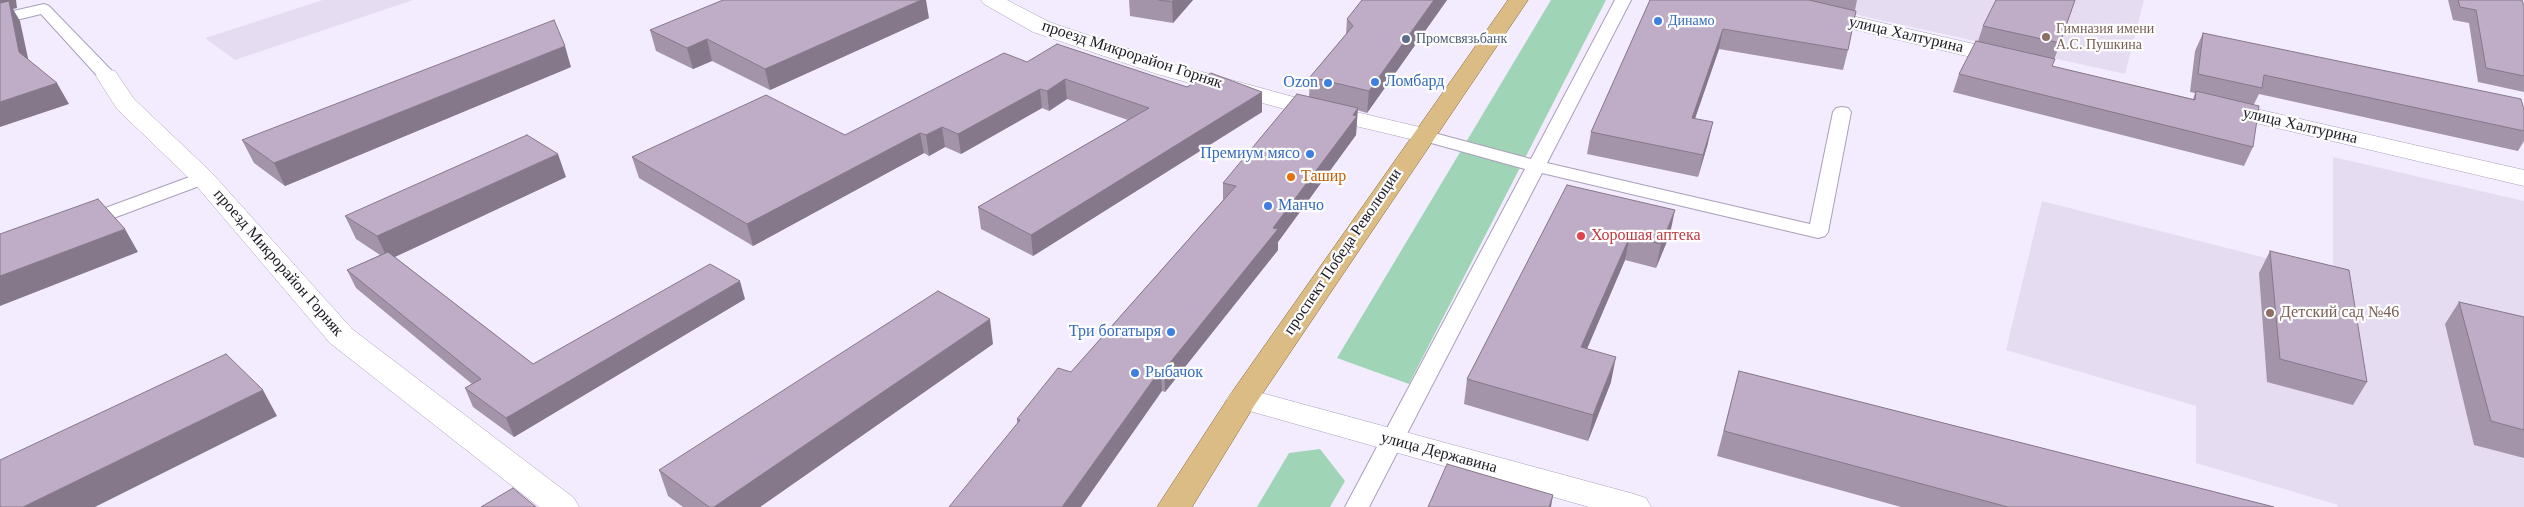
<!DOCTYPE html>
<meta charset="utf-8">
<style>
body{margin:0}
canvas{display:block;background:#f3ecfe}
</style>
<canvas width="2524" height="507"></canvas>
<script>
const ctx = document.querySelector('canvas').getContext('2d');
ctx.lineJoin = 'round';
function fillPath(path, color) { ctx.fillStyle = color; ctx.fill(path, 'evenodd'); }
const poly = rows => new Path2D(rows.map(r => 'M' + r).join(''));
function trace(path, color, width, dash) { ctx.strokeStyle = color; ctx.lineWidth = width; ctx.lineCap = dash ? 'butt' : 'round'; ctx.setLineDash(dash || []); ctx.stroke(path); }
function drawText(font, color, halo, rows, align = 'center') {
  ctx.font = font + ' "Times New Roman",serif'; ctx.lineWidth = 4.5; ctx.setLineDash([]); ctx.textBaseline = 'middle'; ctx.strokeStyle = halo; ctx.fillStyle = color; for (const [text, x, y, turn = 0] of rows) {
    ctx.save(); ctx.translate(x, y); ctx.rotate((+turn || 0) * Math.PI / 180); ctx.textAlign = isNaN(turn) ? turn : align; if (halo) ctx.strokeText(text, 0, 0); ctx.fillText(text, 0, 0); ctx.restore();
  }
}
const built = poly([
 [323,0,413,0,235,60,205,38],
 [1789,0,2144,0,2125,74],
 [2333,157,2524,201,2524,507,2338,507,2338,505,2196,463,2196,406,2006,350,2042,201,2333,275]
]);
const green = poly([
 [1551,0,1606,0,1409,384,1337,358],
 [1320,449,1345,481,1330,507,1257,507,1289,453]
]);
const lane = poly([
 [1615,0,1631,0,1547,163,1810,224,1833,112,1836,108,1842,107,1848,108,1851,112,1828,232,1825,236,1818,238,1542,173,1369,507,1345,507,1525,169,1417,139,1414,135,1417,131,1423,130,1531,159,1615,0],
 [44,4,49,6,113,72,115,76,113,80,101,80,41,14,0,24,0,14,44,4],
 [203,172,210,174,212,178,210,182,92,226,85,228,78,226,75,222,78,218,203,172]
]);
const street = poly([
 [981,0,1007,0,1049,22,1173,64,1301,99,1432,130,1435,135,1432,140,1423,142,1288,110,1157,74,1033,32,984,4,981,0],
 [107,69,115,71,134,99,212,173,352,329,574,498,579,507,539,507,330,343,194,183,117,109,96,76,99,71,107,69]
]);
const secondary = poly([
 [1745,0,1782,0,2009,52,2017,54,2020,59,2017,64,2009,66,1755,6,1748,4,1745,0],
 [2221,101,2524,170,2524,186,2213,113,2209,108,2213,103,2221,101],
 [1243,388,1634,494,1646,498,1651,507,1589,507,1232,406,1227,399,1232,392,1243,388]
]);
const primary = poly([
 [1508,0,1528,0,1254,406,1192,507,1157,507,1232,392,1508,0]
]);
const wall = poly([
 [1129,0,1193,0,1173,23,1130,16],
 [1362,0,1447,0,1367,113,1357,110,1356,135,1278,242,1278,250,1165,392,1162,391,1017,423,1017,419,1071,372,1223,200,1223,183,1309,97,1310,77,1346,34,1347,19],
 [1650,0,1857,0,1855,10,1848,50,1843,70,1719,49,1695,118,1708,143,1698,177,1587,154,1591,132],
 [2075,0,2052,66,2193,99,2195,93,2190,92,2195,51,2203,33,2524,110,2524,141,2518,151,2259,94,2254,104,2253,147,2244,166,1953,92,1959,74,1978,41,1983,26],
 [2448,0,2522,0,2524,6,2524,92,2478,82,2469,23,2453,20],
 [929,18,770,90,712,61,693,69,656,51,650,30],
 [1027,62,1262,112,1033,256,981,229,978,207,1128,120,1067,99,1049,111,1042,108,961,154,945,147,929,156,924,153,753,246,639,178,632,157,845,135],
 [571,67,285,186,254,163,242,140],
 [566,177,395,257,533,364,745,299,514,437,473,407,465,388,472,384,356,288,347,270,380,255,356,239,345,216],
 [1567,185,1670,234,1656,268,1625,260,1587,349,1611,382,1588,441,1464,404,1467,379],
 [2270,251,2367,382,2353,405,2267,382,2259,273],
 [2459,302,2524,317,2524,458,2474,445,2445,324],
 [993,344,760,507,683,507,668,496,659,470],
 [1739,371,2274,507,1901,507,1717,456]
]);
const shadedWall = poly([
 [0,0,16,0,17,8,13,9,20,21,31,72,19,52,0,12],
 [921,0,926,0,929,18,770,90,765,69],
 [1174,0,1193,0,1173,23,1172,2],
 [1434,0,1447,0,1367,113,1369,91],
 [1723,29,1719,49,1688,139,1692,118],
 [707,39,712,61,693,69,687,48],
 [565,46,571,67,285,186,274,163],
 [1065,79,1067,99,1049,111,1047,91],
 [57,83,69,104,0,127,0,102],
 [1040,89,1042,108,961,154,958,134],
 [1262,92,1262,112,1033,256,1031,235],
 [1358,108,1356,135,1278,242,1278,250,1165,392,1164,370,1273,228],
 [1713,122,1708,143,1698,177,1703,155],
 [942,127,945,147,929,156,926,135],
 [920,133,924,153,753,246,747,224],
 [558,154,566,177,388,260,377,236],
 [1675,210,1670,234,1656,268,1661,244],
 [125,229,138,252,0,306,0,276],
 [1630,236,1625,260,1577,372,1581,347],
 [740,281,745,299,514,437,506,418],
 [990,319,993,344,760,507,714,507],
 [1616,357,1611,382,1588,441,1593,415],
 [1161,369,1162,391,1081,507,1062,507],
 [263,390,277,416,95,507,23,507],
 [1553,495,1551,507,1549,507]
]);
const building = poly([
 [723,0,921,0,765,69,707,39,687,48,650,30,723,0],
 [1159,0,1174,0,1172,2,1159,0],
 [1362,0,1434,0,1369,91,1310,77,1353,26,1347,19,1362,0],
 [1650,0,1809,0,1856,11,1848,50,1723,29,1692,118,1713,122,1703,155,1591,132,1650,0],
 [1996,0,2075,0,2060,43,1983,26,1996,0],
 [2458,0,2522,0,2524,6,2524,76,2486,68,2476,10,2460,7,2458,0],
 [9,1,19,52,57,83,0,102,0,3,9,1],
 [554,20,565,46,274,163,242,140,554,20],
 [2203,33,2521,99,2524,110,2524,131,2264,75,2262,88,2198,74,2203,33],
 [1976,41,2055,59,2052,66,2195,100,2196,91,2259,106,2253,147,1959,74,1976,41],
 [1057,44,1187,87,1211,73,1262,92,1031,235,978,207,1149,108,1065,79,1047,91,1040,89,958,134,942,127,926,135,920,133,747,224,632,157,766,95,845,135,1004,53,1027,62,1057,44],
 [1297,94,1358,108,1353,115,1357,116,1273,228,1278,229,1164,370,1161,369,1062,507,949,507,1020,420,1017,419,1058,368,1071,372,1236,186,1223,183,1297,94],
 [527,135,558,154,377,236,345,216,527,135],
 [1567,185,1675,210,1661,244,1630,236,1581,347,1616,357,1593,415,1467,379,1567,185],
 [98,199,125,229,0,276,0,234,98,199],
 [2270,251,2349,270,2367,382,2280,359,2270,251],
 [388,252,533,364,710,264,740,281,506,418,465,388,481,379,347,270,388,252],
 [938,291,990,319,714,507,709,507,659,470,938,291],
 [2459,302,2524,317,2524,430,2491,421,2459,302],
 [226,354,263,390,23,507,0,507,0,460,226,354],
 [1739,371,2274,507,2008,507,1724,431,1739,371],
 [1447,464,1553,495,1549,507,1428,507,1447,464],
 [513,488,536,507,481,507,513,488]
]);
const markers = [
 [1658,21,5,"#3f7fe0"],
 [2046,37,5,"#8d6e63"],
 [1406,39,5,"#5c6f8a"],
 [1375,82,5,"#3f7fe0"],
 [1328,83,5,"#3f7fe0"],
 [1310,154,5,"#3f7fe0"],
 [1291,177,5,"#e8710a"],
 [1268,206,5,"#3f7fe0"],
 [1581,236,5,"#e0444e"],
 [2270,313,5,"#8d6e63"],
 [1171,332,5,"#3f7fe0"],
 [1135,373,5,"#3f7fe0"]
];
const farShopnames = [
 ["Динамо",1668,21]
];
const farEducationnames = [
 ["Гимназия имени",2056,29],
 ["А.С. Пушкина",2056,45]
];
const farServicenames = [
 ["Промсвязьбанк",1416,39]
];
const streetNames = [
 ["улица Халтурина",1906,35,13],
 ["проезд Микрорайон Горняк",1132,55,18],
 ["улица Халтурина",2300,126,13],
 ["проспект Победа Революции",1343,252,-56],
 ["проезд Микрорайон Горняк",278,263,49],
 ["улица Державина",1439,453,15]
];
const shopNames = [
 ["Ломбард",1385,82],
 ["Ozon",1318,83,"right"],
 ["Премиум мясо",1300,154,"right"],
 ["Манчо",1278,206],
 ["Три богатыря",1161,332,"right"],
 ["Рыбачок",1145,373]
];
const foodNames = [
 ["Ташир",1301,177]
];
const healthNames = [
 ["Хорошая аптека",1591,236]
];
const educationNames = [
 ["Детский сад №46",2280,313]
];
fillPath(built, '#e5dcf1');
fillPath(green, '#a0d4b6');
trace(lane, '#aa9fba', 2);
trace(street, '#aa9fba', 1);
trace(secondary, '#aa9fba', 1);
trace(primary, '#89662d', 1);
fillPath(lane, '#fff');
fillPath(street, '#fff');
fillPath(secondary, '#fff');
fillPath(primary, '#dbbc85');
fillPath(wall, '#a494aa');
fillPath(shadedWall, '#86788b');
fillPath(building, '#bfacc6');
trace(building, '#86788b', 1);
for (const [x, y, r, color] of markers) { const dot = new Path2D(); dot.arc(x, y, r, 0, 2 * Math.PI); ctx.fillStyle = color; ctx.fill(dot); trace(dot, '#fdfdfd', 2); }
drawText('14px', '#366cbe', '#fdfdfd', farShopnames, 'left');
drawText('14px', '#785e54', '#fdfdfd', farEducationnames, 'left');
drawText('14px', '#4e5e75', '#fdfdfd', farServicenames, 'left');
drawText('16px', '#1d1923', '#fdfdfd', streetNames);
drawText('16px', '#366cbe', '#fdfdfd', shopNames, 'left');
drawText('16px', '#c56008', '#fdfdfd', foodNames, 'left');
drawText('16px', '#be3a42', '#fdfdfd', healthNames, 'left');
drawText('16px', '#785e54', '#fdfdfd', educationNames, 'left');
</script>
